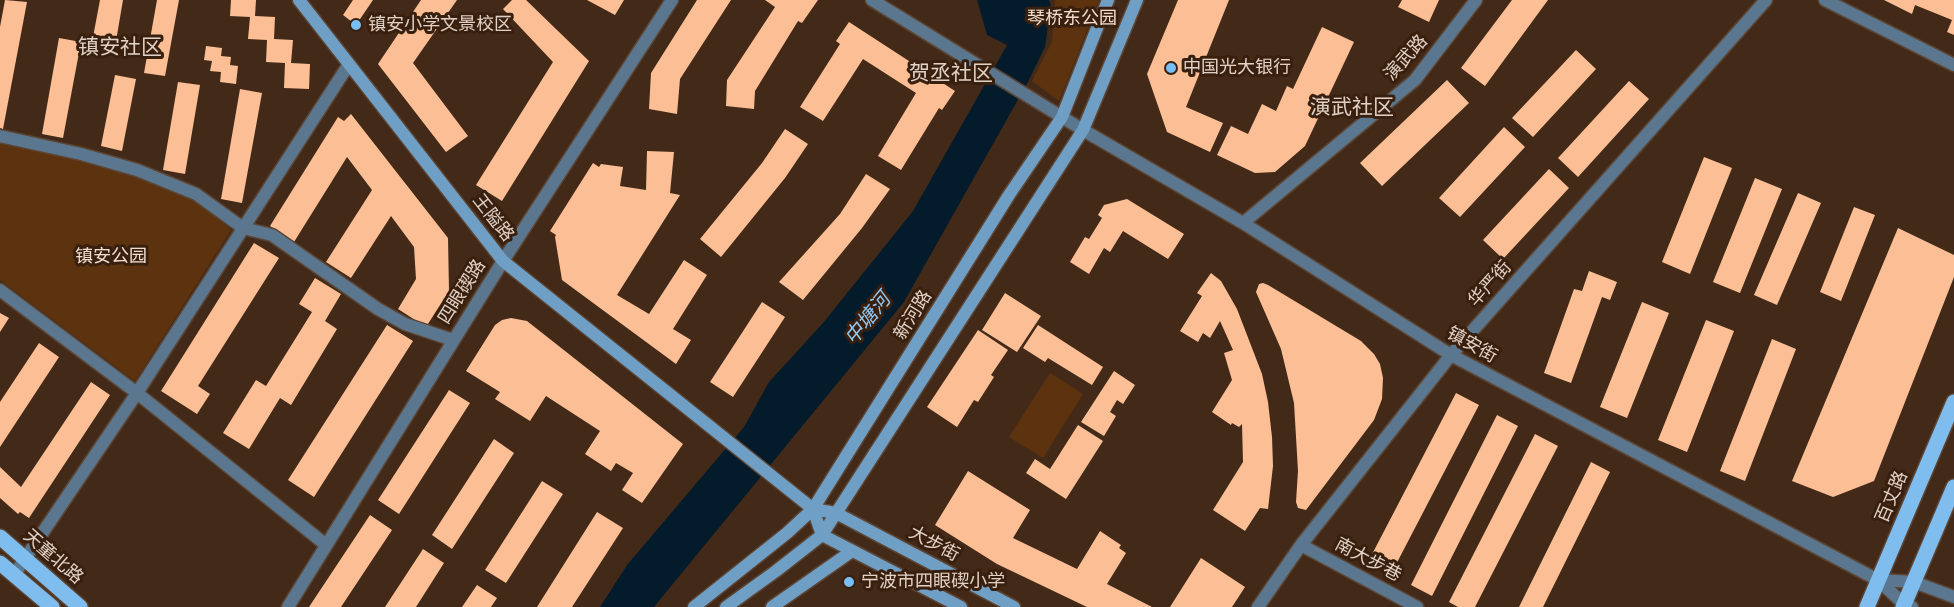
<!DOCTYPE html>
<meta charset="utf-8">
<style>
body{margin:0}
canvas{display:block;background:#432a18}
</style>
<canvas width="1954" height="607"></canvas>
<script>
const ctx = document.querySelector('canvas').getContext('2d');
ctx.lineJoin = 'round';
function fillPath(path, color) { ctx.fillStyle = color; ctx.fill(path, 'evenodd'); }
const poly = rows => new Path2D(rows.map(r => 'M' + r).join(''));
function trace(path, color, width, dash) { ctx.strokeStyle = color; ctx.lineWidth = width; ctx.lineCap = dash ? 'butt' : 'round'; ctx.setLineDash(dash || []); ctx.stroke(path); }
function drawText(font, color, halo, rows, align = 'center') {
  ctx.font = font + ' Figtree,"Noto Sans SC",sans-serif'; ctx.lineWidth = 6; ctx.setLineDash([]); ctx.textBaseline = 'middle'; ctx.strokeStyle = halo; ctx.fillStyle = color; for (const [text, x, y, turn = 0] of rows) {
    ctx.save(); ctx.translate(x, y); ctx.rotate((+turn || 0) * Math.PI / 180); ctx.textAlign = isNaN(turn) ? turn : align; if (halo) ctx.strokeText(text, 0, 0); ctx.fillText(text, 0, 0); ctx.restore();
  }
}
const green = poly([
 [1055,0,1099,0,1059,101,1032,81,1052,42],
 [0,142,80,159,137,176,196,199,231,230,135,381,0,280],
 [1050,373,1083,394,1043,458,1009,437]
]);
const water = poly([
 [977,0,1049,0,1051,6,1045,47,1028,82,904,302,654,607,600,607,627,565,744,427,769,382,823,323,913,211,1007,45,987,35]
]);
const building = poly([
 [5,0,27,2,3,129,0,128,0,27],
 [100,0,123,0,116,41,93,37],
 [157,0,179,0,165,76,144,73],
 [231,0,256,0,255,16,275,17,274,39,293,40,291,63,310,64,309,89,284,88,285,63,266,62,267,40,248,39,250,17,230,16],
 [353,0,373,0,356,25,343,15],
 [421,0,457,0,413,63,468,136,446,152,378,64],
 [512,0,526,0,589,61,502,201,476,185,553,62,503,9],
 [587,0,624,0,615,15],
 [697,0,731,0,680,79,677,114,649,109,651,73],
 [765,0,818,0,802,23,798,21,755,91,754,109,726,106,727,80,775,7],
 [1178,0,1229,0,1186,107,1223,123,1210,152,1167,132,1147,74],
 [1402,0,1439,0,1429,22,1398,7],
 [1512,0,1548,0,1485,86,1461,68],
 [1884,0,1954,0,1954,35,1947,32,1952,20,1915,5,1912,14],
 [849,22,955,91,942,110,939,108,901,170,878,156,916,93,863,59,823,121,800,107,840,44,836,41],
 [1322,27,1354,42,1305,146,1275,172,1255,173,1217,155,1231,126,1248,134,1262,104,1276,111,1287,86,1293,89],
 [59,38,81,42,63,138,42,134],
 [206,46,222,48,221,56,231,57,230,65,238,66,236,84,220,82,221,72,210,71,212,61,204,60],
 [1576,50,1596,69,1533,137,1512,118],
 [115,75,136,79,122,151,101,146],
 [1447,80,1469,103,1382,186,1360,163],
 [1629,81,1649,99,1578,177,1558,158],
 [178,82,200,85,185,174,163,170],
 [240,89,262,93,242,203,221,199],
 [351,114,448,238,449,291,426,327,398,309,416,279,414,247,391,216,351,278,326,262,372,190,347,157,294,242,270,226,338,117,344,121],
 [1504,127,1525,147,1460,217,1439,198],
 [785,129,808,144,785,178,721,257,700,239,762,163],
 [647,151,674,152,670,193,680,195,617,295,649,314,684,260,707,275,673,329,691,340,676,364,562,280,555,237,556,235,550,231,593,163,599,167,601,164,623,167,620,186,646,190],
 [1704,157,1732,168,1690,274,1662,262],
 [1549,169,1569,188,1503,259,1483,240],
 [866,174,890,189,862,228,803,300,779,282,840,214],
 [1755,178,1782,189,1740,293,1713,282],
 [1798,193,1821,203,1777,305,1754,295],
 [1127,199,1184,234,1168,259,1123,231,1110,252,1104,248,1089,274,1070,262,1085,237,1089,239,1102,218,1098,215,1104,205],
 [1854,207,1875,215,1841,301,1820,292],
 [1898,228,1954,255,1954,277,1874,481,1833,497,1792,481],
 [254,243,279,258,198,386,210,394,197,414,161,391],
 [1589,271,1617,282,1610,300,1602,297,1571,383,1544,373,1574,289,1582,291],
 [1211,273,1221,281,1237,309,1262,374,1268,402,1272,437,1273,466,1268,509,1260,508,1245,531,1213,510,1243,462,1242,424,1239,427,1232,423,1231,425,1212,412,1232,380,1224,353,1233,350,1220,321,1210,338,1203,333,1198,342,1180,331,1202,296,1197,293],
 [315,278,341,294,325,321,337,329,291,405,280,398,249,449,223,433,256,380,266,386,312,312,299,304],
 [1263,283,1268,285,1361,341,1374,354,1380,364,1383,378,1382,399,1374,420,1306,510,1298,508,1296,502,1298,471,1294,403,1281,349,1256,292,1259,284],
 [1005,293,1041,316,1017,352,982,330],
 [762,302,785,317,733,397,710,382],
 [1642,302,1669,313,1627,418,1600,407],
 [0,313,9,318,0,332],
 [511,318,527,321,683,444,642,503,622,490,633,473,616,463,611,471,585,454,600,431,546,396,530,421,495,399,500,392,466,371,495,325,502,320],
 [1706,320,1734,331,1687,452,1658,440],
 [387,325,413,341,314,497,288,480],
 [1038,325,1103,367,1092,385,1048,358,1045,362,1023,348],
 [978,330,1008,350,991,375,994,377,978,402,974,400,957,427,927,407],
 [1772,339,1796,349,1745,481,1720,471],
 [39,343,59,357,0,447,0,402],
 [1114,371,1135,385,1123,404,1117,400,1110,412,1116,416,1104,436,1081,422],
 [91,382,110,395,29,518,20,512,18,514,0,498,0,467,21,487],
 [449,390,470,403,399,514,378,500],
 [1456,393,1479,405,1391,574,1368,562],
 [1497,415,1518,426,1432,596,1411,585],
 [1078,425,1103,441,1066,499,1026,473,1035,459,1050,469],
 [1535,434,1558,446,1475,607,1458,607,1449,602],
 [494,439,514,453,452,549,432,535],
 [1591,462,1610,472,1543,607,1519,607],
 [968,471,1030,510,1013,538,1077,569,1100,531,1121,545,1119,548,1126,553,1107,584,1152,607,1087,607,997,564,935,525],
 [542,481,563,494,506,583,485,570],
 [597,512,623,528,572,607,537,607],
 [370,515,392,530,341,607,309,607],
 [423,549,444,563,416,607,385,607],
 [1201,558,1245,587,1232,607,1170,607],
 [477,585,497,598,491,607,462,607]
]);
const minor = poly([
 [872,0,1083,130,1243,223,1451,355,1878,580],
 [0,136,81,154,137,170,196,194,243,228,272,235,378,309,405,324,453,340],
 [1243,223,1415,80,1476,0],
 [0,290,137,393,326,545],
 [1301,545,1417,607],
 [14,575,137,393,349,64],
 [288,607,503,261,672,0],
 [1258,607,1301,545,1451,355,1766,0]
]);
const tertiary = poly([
 [1825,0,1954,65],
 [1878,580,1914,582,1954,597],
 [1878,580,1904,604,1912,607]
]);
const secondary = poly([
 [299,0,503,261,813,509,836,513,1014,607],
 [813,509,822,535,961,607],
 [694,607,787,533,813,509,1009,195,1062,117,1108,0],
 [726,607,776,571,822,535,1083,130,1137,0],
 [772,607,852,551]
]);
const primary = poly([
 [0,537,80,607],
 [0,563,52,607],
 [1867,607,1954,402],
 [1903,607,1954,487]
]);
const markers = [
 [356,25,6,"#78bff7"],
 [1171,68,6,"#78bff7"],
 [849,582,6,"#78bff7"]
];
const parkNames = [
 ["琴桥东公园",1072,19],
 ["镇安公园",111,257]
];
const poiNames = [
 ["镇安小学文景校区",368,25],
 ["中国光大银行",1183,68],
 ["宁波市四眼碶小学",861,582]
];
const streetNames = [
 ["演武路",1406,58,-48],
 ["王隘路",493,218,52],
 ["华严街",1490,284,-48],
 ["四眼碶路",462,292,-58],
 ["新河路",913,315,-58],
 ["镇安街",1472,345,29],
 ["百丈路",1892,497,-67],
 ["大步街",934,544,28],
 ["天童北路",53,557,41],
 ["南大步巷",1368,560,28]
];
const waterNames = [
 ["中塘河",868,319,-51]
];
const quarterNames = [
 ["镇安社区",120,48],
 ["贺丞社区",951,74],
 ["演武社区",1352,108]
];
fillPath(green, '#5c320f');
fillPath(water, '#041b2c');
fillPath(building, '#fcbf95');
trace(minor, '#5c4534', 15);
trace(tertiary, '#5c4534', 15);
trace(secondary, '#5c4534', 15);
trace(primary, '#5c4534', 18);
trace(minor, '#5a778f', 12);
trace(tertiary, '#5a778f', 12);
trace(secondary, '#709fc5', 12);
trace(primary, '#80bdef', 15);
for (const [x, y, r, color] of markers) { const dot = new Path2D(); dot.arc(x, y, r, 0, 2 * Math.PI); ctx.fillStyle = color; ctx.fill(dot); trace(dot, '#39200e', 2); }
drawText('18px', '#f1ddcf', '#39200e', parkNames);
drawText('18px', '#e1d0c5', '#39200e', poiNames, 'left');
drawText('18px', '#e1d0c5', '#39200e', streetNames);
drawText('italic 20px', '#90c7f3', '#39200e', waterNames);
drawText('21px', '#e1d0c5', '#39200e', quarterNames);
</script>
